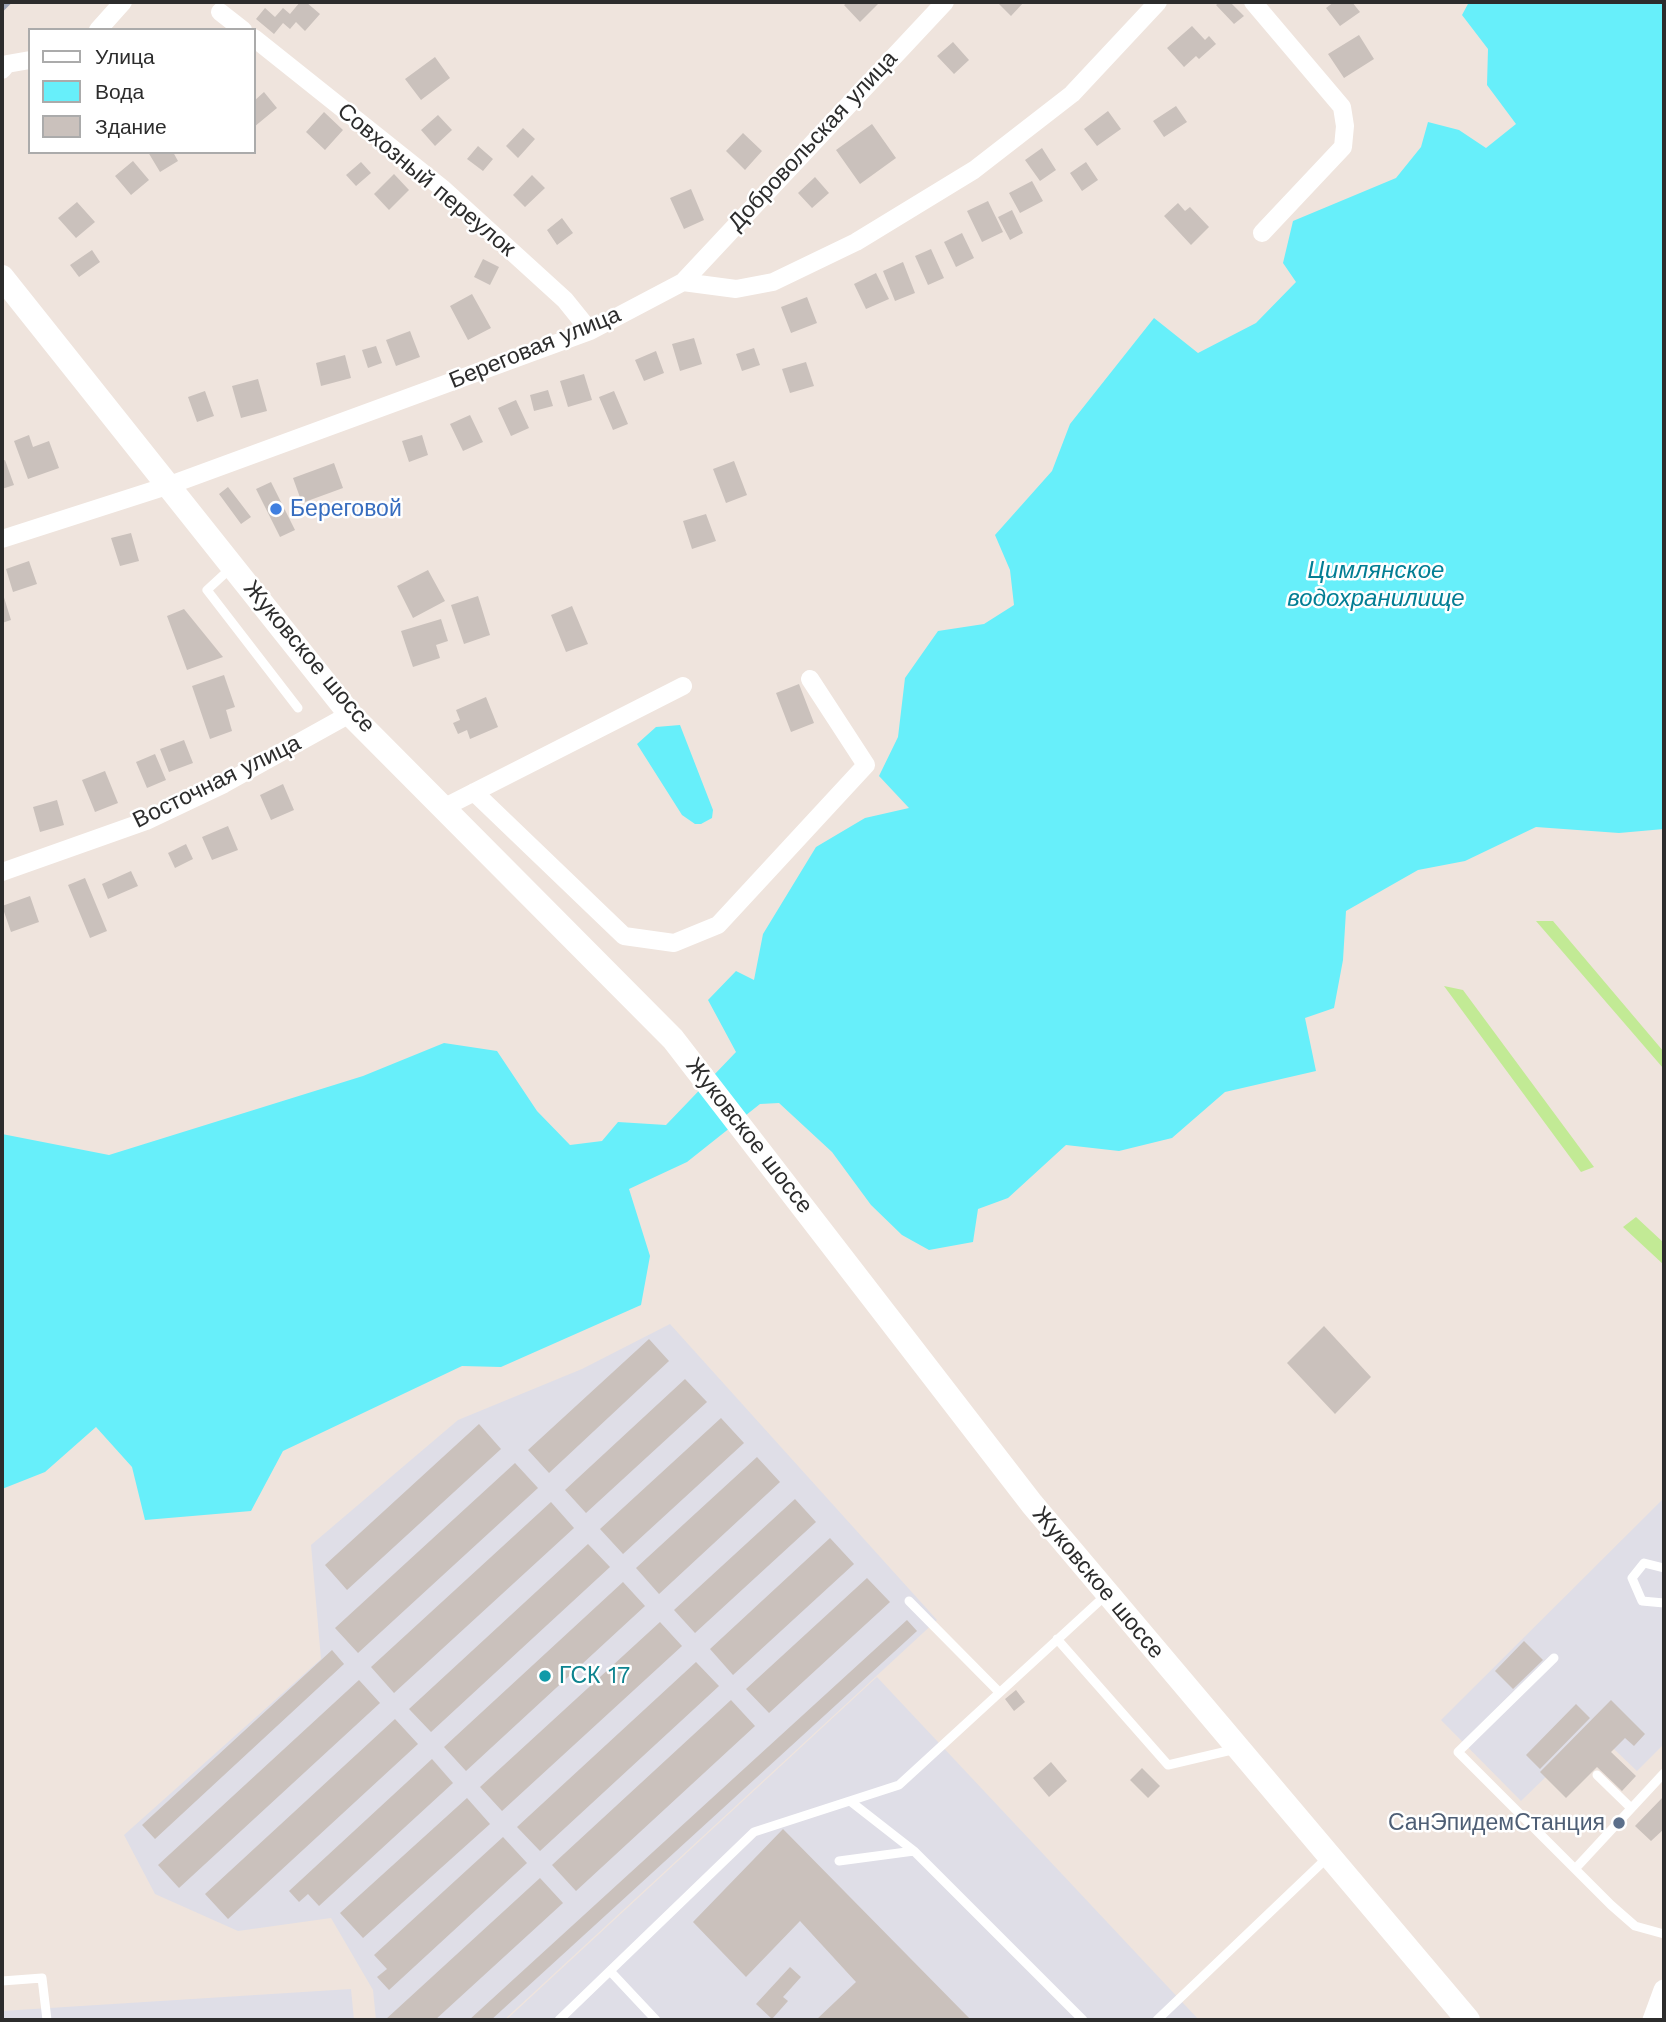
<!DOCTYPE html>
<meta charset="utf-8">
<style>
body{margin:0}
#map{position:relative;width:1666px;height:2022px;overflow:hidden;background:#efe4dd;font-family:"Work Sans",sans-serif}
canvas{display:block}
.frame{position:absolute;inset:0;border:4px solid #2c2c2c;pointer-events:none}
.legend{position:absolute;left:28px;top:28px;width:228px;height:126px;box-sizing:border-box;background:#fff;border:2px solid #ababab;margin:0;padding:9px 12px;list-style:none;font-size:21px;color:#2c2c2c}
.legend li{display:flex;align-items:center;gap:14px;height:35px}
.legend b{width:35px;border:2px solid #ababab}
</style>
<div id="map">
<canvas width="1666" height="2022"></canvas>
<div class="frame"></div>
<ul class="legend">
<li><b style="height:9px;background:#fff"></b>Улица</li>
<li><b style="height:19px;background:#67effa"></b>Вода</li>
<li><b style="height:19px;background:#cac1bc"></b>Здание</li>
</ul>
</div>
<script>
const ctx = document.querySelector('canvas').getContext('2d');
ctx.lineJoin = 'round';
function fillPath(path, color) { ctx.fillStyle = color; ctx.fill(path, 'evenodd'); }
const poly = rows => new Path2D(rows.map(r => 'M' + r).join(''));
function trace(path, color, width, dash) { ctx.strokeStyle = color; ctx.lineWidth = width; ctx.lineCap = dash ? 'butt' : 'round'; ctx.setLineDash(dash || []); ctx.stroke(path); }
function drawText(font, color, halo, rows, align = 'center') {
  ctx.font = font + ' "Work Sans",sans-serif'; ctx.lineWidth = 5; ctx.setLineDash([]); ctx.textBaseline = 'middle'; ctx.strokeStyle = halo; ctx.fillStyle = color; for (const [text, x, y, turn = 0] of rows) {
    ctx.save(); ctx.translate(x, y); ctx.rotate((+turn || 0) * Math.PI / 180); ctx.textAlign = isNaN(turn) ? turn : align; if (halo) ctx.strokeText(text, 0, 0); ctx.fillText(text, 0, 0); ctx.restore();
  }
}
const industrial = poly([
 [670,1324,937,1620,504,2020,376,2020,373,1990,331,1918,238,1931,155,1894,124,1835,321,1659,311,1545,458,1420,582,1369],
 [1664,1498,1664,1744,1637,1771,1594,1730,1521,1801,1441,1720],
 [877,1677,1199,2020,506,2020],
 [351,1989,354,2020,2,2020,2,2011]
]);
const green = poly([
 [1536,921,1553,921,1664,1052,1663,1068],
 [1444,986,1463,990,1594,1167,1581,1172],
 [1636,1217,1664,1243,1664,1265,1623,1227]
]);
const water = poly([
 [1469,2,1664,2,1664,829,1619,833,1536,827,1465,861,1418,870,1346,911,1343,960,1334,1008,1305,1018,1316,1071,1225,1092,1172,1138,1119,1151,1066,1145,1008,1198,978,1209,973,1242,929,1250,902,1235,871,1205,832,1152,779,1103,760,1104,687,1162,629,1189,650,1256,641,1305,501,1367,462,1366,283,1451,251,1511,145,1520,132,1467,96,1427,45,1472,2,1489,2,1134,109,1155,363,1076,444,1043,497,1051,537,1111,570,1145,602,1141,618,1122,666,1125,736,1052,708,1000,736,971,754,980,763,934,816,847,865,818,909,808,879,776,898,737,905,678,938,631,984,624,1014,605,1010,570,995,535,1052,471,1070,424,1154,318,1198,353,1256,323,1296,282,1283,263,1293,221,1396,178,1421,147,1428,122,1459,130,1486,148,1516,124,1487,85,1488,49,1462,15],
 [680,725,713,810,712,818,701,824,695,824,682,815,637,744,656,727]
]);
const building = poly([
 [300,2,306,2,320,14,305,31,296,22,290,29,283,23,274,34,256,19,265,8,275,17,283,8,290,14],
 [848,2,876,2,878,4,860,22,844,5],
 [997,2,1024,2,1011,16],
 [1220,2,1230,2,1244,16,1234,24,1216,5],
 [1334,2,1352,2,1360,12,1340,26,1326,8],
 [1192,26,1205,40,1209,36,1216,44,1199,59,1196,56,1184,67,1167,48],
 [1359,35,1374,59,1344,78,1328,54],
 [953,42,969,60,954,74,937,56],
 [435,57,450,78,421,100,405,79],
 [264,92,277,108,254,127,254,101],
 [1176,106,1187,122,1164,137,1153,121],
 [1108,111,1121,129,1097,146,1084,129],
 [324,112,343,130,325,150,306,132],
 [438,115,452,130,435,146,421,130],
 [872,124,896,158,860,184,836,150],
 [523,128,535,139,518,158,506,146],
 [743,133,762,151,745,170,726,151],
 [478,146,493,159,483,171,467,159],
 [1042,148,1056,170,1040,181,1025,160],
 [148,152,173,152,178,161,160,172],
 [133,161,149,180,131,195,115,176],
 [361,162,371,173,356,186,346,175],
 [1086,162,1098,180,1082,191,1070,173],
 [394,174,409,190,389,210,374,194],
 [532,175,545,188,525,207,513,195],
 [815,177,829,193,812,208,798,193],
 [1032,181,1043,201,1020,213,1009,193],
 [691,189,704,220,684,229,670,198],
 [988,201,1003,232,982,242,967,211],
 [77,202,95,222,76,238,58,218],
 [1178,203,1185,211,1190,207,1209,227,1191,245,1164,216],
 [1012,210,1023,233,1010,240,998,217],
 [562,218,573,233,557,245,547,230],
 [962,233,974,258,956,267,944,242],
 [931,249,944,278,928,285,915,256],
 [92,250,100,262,79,277,70,265],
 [483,259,499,267,490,285,474,277],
 [903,262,915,293,895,301,883,271],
 [876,273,889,299,866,309,854,284],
 [472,294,491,328,468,340,450,306],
 [807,297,817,323,791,333,781,307],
 [410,331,420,357,396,366,386,340],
 [694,338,702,364,680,371,672,344],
 [376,346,382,363,368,368,362,350],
 [754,348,760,365,742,371,736,354],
 [656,351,664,373,644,381,635,360],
 [345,355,351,378,321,386,316,363],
 [806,362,814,386,790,393,782,369],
 [584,374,592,400,568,407,560,381],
 [258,379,267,411,241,418,232,386],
 [548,390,553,406,534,411,530,395],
 [205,391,214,416,197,422,188,397],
 [614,391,628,424,613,430,599,397],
 [516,400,529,428,511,436,498,408],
 [470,415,483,442,463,451,450,424],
 [29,435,33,447,49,441,59,468,28,479,14,441],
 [422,435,428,455,409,462,402,441],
 [5,460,14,485,2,489,2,461],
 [734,461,747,495,726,503,713,469],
 [334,463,343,488,302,503,293,478],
 [271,482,295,530,280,537,256,489],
 [228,487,251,517,241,524,219,494],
 [706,514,716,541,692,549,683,521],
 [131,533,139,561,120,566,111,538],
 [29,561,37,584,13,592,6,569],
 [428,570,445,601,413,618,397,586],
 [2,591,11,620,2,623],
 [478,596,490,635,464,644,451,605],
 [572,606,588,644,566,652,551,615],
 [184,609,223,657,187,670,167,616],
 [441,619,448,641,436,645,440,658,413,667,401,631],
 [224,675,235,707,226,710,232,731,210,739,192,686],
 [799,684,814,723,791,732,776,693],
 [486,697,498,727,470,739,467,730,458,734,453,723,460,720,456,710],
 [184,740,193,763,169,772,160,749],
 [155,754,166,780,147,788,136,762],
 [105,771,118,803,95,812,82,780],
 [283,784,294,810,271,820,260,795],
 [57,800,64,825,40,832,33,807],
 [228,826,238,850,212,860,202,837],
 [186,844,193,859,175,868,168,853],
 [131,871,138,886,108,899,102,884],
 [85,878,107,931,90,938,68,885],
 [30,896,39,922,11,932,2,906],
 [1324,1326,1371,1377,1335,1414,1287,1363],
 [649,1339,669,1361,549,1473,528,1450],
 [685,1379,707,1402,586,1513,565,1490],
 [721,1418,744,1443,623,1554,600,1529],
 [479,1424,501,1449,347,1590,325,1565],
 [757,1457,780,1482,659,1594,636,1568],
 [515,1463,538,1488,358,1653,335,1628],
 [795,1499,816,1522,695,1633,674,1610],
 [551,1502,574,1528,394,1693,371,1667],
 [830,1538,854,1564,733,1675,710,1649],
 [588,1544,610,1567,431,1732,409,1709],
 [867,1578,890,1602,769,1713,746,1689],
 [623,1582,645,1606,466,1771,444,1747],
 [907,1620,917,1631,491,2020,469,2020],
 [660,1622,682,1646,502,1811,480,1787],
 [1524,1641,1543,1660,1513,1689,1495,1671],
 [332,1650,344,1664,155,1839,142,1825],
 [696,1662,719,1686,540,1851,517,1827],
 [359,1680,380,1703,179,1888,158,1865],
 [1016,1690,1025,1702,1014,1711,1005,1699],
 [731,1700,755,1726,576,1891,552,1865],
 [1611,1700,1645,1734,1634,1746,1625,1738,1611,1752,1636,1776,1622,1791,1597,1767,1566,1798,1540,1772],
 [1576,1704,1590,1718,1540,1769,1526,1755],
 [395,1719,418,1744,228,1919,205,1894],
 [432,1759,453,1783,319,1906,308,1894,299,1902,289,1891],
 [1051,1762,1067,1781,1049,1797,1033,1778],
 [1142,1768,1160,1786,1148,1798,1130,1780],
 [1664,1796,1664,1829,1651,1841,1635,1826],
 [467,1798,490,1824,363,1938,340,1913],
 [783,1829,971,2020,816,2020,856,1982,800,1921,746,1977,693,1922],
 [503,1837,527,1863,389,1990,377,1977,387,1969,374,1955],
 [540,1878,563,1903,435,2020,385,2020],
 [790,1967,801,1977,783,1997,788,2001,772,2019,756,2004]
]);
const service = poly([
 [232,567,207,590,298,708],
 [1664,1568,1644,1563,1632,1578,1642,1601,1664,1603],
 [909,1601,999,1692],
 [1057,1639,1168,1765,1236,1749],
 [1554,1658,1458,1752,1611,1905,1635,1926,1664,1934],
 [1597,1775,1631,1808],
 [850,1801,914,1851],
 [839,1861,914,1851,1083,2020],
 [1575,1869,1664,1773],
 [610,1971,656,2020],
 [2,1981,42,1978,47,2020],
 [559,2020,754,1832,899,1785,1106,1595],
 [1157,2020,1328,1857]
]);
const minor = poly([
 [1253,2,1342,107,1345,126,1343,147,1262,233],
 [220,12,243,30],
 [98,30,123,2],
 [254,38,442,188,565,300,590,331],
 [2,70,7,64,30,60],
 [683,282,945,2],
 [2,539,170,485,590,331,683,282,736,289,773,282,856,242,974,170,1072,94,1158,2],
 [474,792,624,936,674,943,718,925,866,765,810,679],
 [445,807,683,686],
 [2,872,146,821,224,784,350,714]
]);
const tertiary = poly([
 [1653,2020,1664,1990]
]);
const secondary = poly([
 [2,277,350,714,673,1039,1032,1504,1468,2020]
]);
const rail = poly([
 [2,9,9,2]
]);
const markers = [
 [276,509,7,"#3f7fe0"],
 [545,1676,7,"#0f9aa8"],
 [1619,1823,7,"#5c6f8a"]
];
const streetNames = [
 ["Добровольская улица",813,141,-47],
 ["Совхозный переулок",426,180,40],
 ["Береговая улица",535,348,-22],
 ["Жуковское шоссе",309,657,50],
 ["Восточная улица",217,782,-26],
 ["Жуковское шоссе",749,1136,52],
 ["Жуковское шоссе",1098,1583,50]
];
const shopNames = [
 ["Береговой",290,509]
];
const cultureNames = [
 ["ГСК 17",559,1676]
];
const serviceNames = [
 ["СанЭпидемСтанция",1605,1823]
];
const waterNames = [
 ["Цимлянское",1376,571],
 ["водохранилище",1376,599]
];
fillPath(industrial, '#dfdee7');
fillPath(green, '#c2ea95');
fillPath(water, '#67effa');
fillPath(building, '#cac1bc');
trace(service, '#fff', 9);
trace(minor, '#fff', 18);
trace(tertiary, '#fff', 21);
trace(secondary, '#fff', 24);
trace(rail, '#9fa7b8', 5);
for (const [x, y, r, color] of markers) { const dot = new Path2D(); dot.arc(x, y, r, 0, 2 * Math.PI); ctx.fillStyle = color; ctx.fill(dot); trace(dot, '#fff', 2.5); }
drawText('23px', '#2c2c2c', '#fff', streetNames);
drawText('23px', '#366cbe', '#fff', shopNames, 'left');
drawText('23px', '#0d838f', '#fff', cultureNames, 'left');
drawText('23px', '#4e5e75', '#fff', serviceNames, 'right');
drawText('italic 24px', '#037e94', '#fff', waterNames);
</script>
